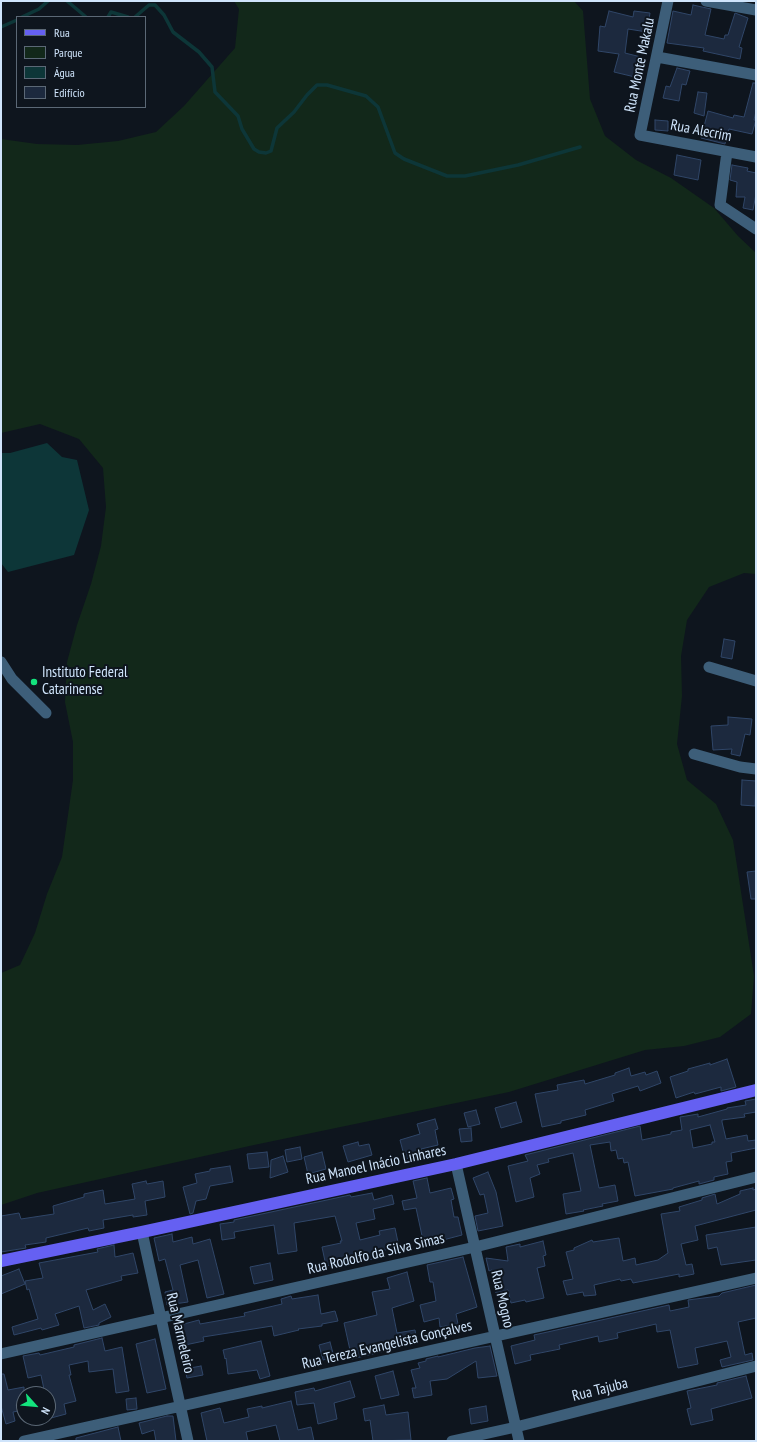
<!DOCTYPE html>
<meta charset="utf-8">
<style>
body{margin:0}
#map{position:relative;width:757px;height:1442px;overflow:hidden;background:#0e151e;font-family:"PT Sans Narrow",sans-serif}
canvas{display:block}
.frame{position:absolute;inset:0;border:2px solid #cfe4fb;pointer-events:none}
.legend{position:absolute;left:16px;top:16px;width:130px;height:92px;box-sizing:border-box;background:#0e151e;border:1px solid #5b6876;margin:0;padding:5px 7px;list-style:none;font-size:12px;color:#cfe4fb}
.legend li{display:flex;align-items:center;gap:8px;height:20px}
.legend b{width:20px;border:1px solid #5b6876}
.north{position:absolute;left:16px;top:1386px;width:40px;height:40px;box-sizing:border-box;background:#0e151e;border:1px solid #5b6876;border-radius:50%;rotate:117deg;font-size:11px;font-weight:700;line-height:16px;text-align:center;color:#cfe4fb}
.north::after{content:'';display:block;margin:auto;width:14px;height:18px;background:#13e37d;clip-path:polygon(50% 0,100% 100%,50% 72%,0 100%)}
</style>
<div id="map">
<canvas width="757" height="1442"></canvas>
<div class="frame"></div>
<ul class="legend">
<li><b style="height:5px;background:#6560f2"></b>Rua</li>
<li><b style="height:11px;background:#12281a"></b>Parque</li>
<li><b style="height:11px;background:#0d3638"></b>Água</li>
<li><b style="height:11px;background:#1c293e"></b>Edifício</li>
</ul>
<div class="north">N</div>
</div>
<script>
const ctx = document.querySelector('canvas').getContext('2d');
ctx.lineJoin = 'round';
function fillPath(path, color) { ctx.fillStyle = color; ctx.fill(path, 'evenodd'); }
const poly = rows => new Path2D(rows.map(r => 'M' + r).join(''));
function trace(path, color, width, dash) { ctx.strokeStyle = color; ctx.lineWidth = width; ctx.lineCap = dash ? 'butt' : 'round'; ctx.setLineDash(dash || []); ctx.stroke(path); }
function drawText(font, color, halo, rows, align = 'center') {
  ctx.font = font + ' "PT Sans Narrow",sans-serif'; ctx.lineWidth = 4; ctx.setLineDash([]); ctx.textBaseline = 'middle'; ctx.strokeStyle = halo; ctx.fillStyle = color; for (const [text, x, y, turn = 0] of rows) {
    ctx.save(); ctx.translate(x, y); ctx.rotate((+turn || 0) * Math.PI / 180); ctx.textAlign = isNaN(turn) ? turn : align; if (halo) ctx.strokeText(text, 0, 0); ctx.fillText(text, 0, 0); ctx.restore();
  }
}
const green = poly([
 [234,1,574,1,583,11,590,99,605,136,636,160,671,178,714,208,738,236,756,253,756,574,744,573,709,587,687,620,681,656,682,696,677,744,687,780,716,804,733,840,754,976,751,1014,720,1037,684,1046,645,1050,509,1092,254,1145,37,1193,1,1205,1,973,20,965,35,933,47,894,62,857,73,780,73,742,65,702,67,662,77,625,91,584,101,546,106,507,103,468,79,439,40,424,1,433,1,139,37,144,77,145,118,141,156,132,184,106,235,48,239,9]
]);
const water = poly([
 [47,443,62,457,77,460,89,510,74,555,8,572,1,563,1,453,10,453]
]);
const stream = poly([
 [67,1,86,17],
 [22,17,39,9,48,1],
 [108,17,111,12,128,17],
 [135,17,149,5,155,5,164,15,173,32,199,52,212,67,215,92,238,116,242,129,254,149,259,152,266,153,271,151,277,128,294,112,307,95,317,85,327,85,366,96,378,107,395,153,404,159,447,176,465,176,518,165,580,147],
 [1,27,17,20]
]);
const building = poly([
 [693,5,711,9,705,35,724,39,725,35,728,35,735,13,748,18,739,47,742,48,740,59,703,51,704,48,667,43,673,11,691,15,693,5],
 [609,11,633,17,634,11,650,13,647,32,628,29,625,53,641,57,635,77,614,72,619,54,598,51,600,26,605,27,609,11],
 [677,68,690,71,686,85,682,84,679,101,663,98,666,86,670,87,677,68],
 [753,83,756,83,756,111,754,120,756,120,752,134,729,129,725,144,701,138,708,111,733,118,734,115,744,117,753,83],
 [698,92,707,93,704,116,694,113,698,92],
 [655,120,668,121,668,131,655,130,655,120],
 [677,155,701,160,698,180,674,175,677,155],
 [732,165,748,168,747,171,756,173,756,194,753,210,743,208,745,197,736,197,737,182,730,180,732,165],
 [724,639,735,641,732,659,721,657,724,639],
 [728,717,752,719,750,735,745,734,740,756,731,754,732,749,713,750,711,726,728,725,728,717],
 [742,780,756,781,755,806,741,805,742,780],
 [756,871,756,899,751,899,747,872,756,871],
 [727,1059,736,1087,721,1091,721,1087,695,1094,694,1092,676,1098,670,1077,688,1071,688,1069,710,1063,710,1065,727,1059],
 [629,1068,631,1076,645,1072,646,1075,657,1071,661,1083,640,1091,638,1086,612,1094,614,1101,585,1110,586,1115,561,1121,561,1123,542,1127,535,1094,558,1090,557,1085,584,1080,585,1084,615,1075,615,1073,629,1068],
 [756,1099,756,1112,744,1114,745,1117,722,1120,722,1122,726,1139,747,1135,748,1141,756,1140,756,1148,731,1153,732,1161,726,1162,728,1174,714,1177,714,1180,699,1184,699,1181,673,1188,673,1189,635,1196,628,1162,624,1163,623,1158,618,1159,616,1150,611,1151,610,1142,590,1145,599,1188,615,1185,618,1201,602,1204,603,1206,583,1210,584,1211,566,1214,563,1194,581,1191,573,1153,548,1159,549,1162,537,1165,540,1174,530,1178,534,1197,516,1202,508,1166,528,1161,525,1155,640,1126,642,1140,671,1134,671,1132,682,1130,680,1117,698,1114,698,1117,727,1109,727,1108,746,1105,745,1101,756,1099],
 [710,1125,715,1142,712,1142,712,1144,693,1148,690,1130,710,1125],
 [516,1102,522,1122,501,1128,495,1108,516,1102],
 [476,1110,480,1124,468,1127,464,1113,476,1110],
 [435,1119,438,1129,435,1130,438,1145,421,1149,423,1154,405,1159,400,1140,420,1134,417,1124,435,1119],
 [471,1128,472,1141,461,1142,459,1129,471,1128],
 [358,1142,359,1146,369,1144,372,1155,348,1162,343,1146,358,1142],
 [300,1147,302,1159,287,1162,285,1150,300,1147],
 [267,1152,269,1167,249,1169,247,1154,267,1152],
 [322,1152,326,1169,308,1174,304,1157,322,1152],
 [283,1156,288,1172,270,1178,271,1160,283,1156],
 [230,1166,233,1182,210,1186,206,1199,196,1201,193,1213,190,1214,183,1187,197,1183,195,1174,210,1171,210,1169,230,1166],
 [488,1172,496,1192,503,1226,478,1231,475,1216,488,1213,484,1194,480,1195,473,1178,488,1172],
 [427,1178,430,1193,451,1188,454,1199,451,1200,454,1217,458,1217,462,1235,424,1245,416,1208,404,1210,402,1201,417,1198,413,1181,427,1178],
 [146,1181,147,1184,163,1181,165,1197,145,1201,147,1215,133,1217,133,1215,103,1220,104,1228,89,1231,88,1228,46,1238,46,1242,25,1245,26,1248,1,1252,1,1216,19,1213,21,1219,54,1214,53,1206,84,1197,84,1194,103,1190,105,1204,135,1199,132,1184,146,1181],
 [753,1188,753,1190,756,1189,756,1210,695,1226,698,1240,681,1244,686,1265,692,1264,694,1274,679,1277,679,1274,633,1283,631,1279,621,1281,620,1279,594,1285,596,1295,584,1296,583,1292,567,1295,563,1281,573,1279,566,1252,574,1250,574,1248,592,1240,593,1242,619,1238,623,1261,635,1258,636,1265,658,1260,668,1253,661,1214,680,1211,679,1207,702,1200,702,1198,715,1194,717,1204,740,1194,740,1191,753,1188],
 [372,1193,374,1200,392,1195,394,1204,373,1209,375,1219,356,1223,360,1240,380,1235,379,1231,395,1228,399,1247,380,1251,382,1257,368,1260,367,1257,326,1266,322,1247,341,1243,340,1241,342,1241,335,1216,294,1223,297,1251,278,1254,274,1225,234,1232,235,1238,222,1240,220,1224,234,1222,234,1220,350,1195,351,1197,372,1193],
 [756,1227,756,1260,721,1265,717,1247,708,1249,706,1235,756,1227],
 [172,1234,173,1242,192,1237,193,1244,210,1239,224,1294,207,1298,198,1260,180,1265,188,1302,167,1305,165,1292,173,1290,165,1259,159,1261,154,1238,172,1234],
 [543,1241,546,1255,543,1256,545,1266,537,1268,544,1298,526,1302,525,1300,511,1303,508,1290,496,1293,492,1270,489,1271,486,1258,508,1261,506,1247,520,1244,520,1247,543,1241],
 [114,1245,115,1257,133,1253,138,1273,121,1276,122,1280,86,1290,93,1310,105,1304,111,1317,99,1323,99,1325,84,1328,79,1306,55,1314,59,1325,42,1330,41,1328,14,1335,12,1327,38,1319,29,1289,27,1290,25,1281,43,1278,39,1263,98,1252,97,1249,114,1245],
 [463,1257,477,1307,456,1314,458,1324,440,1327,439,1318,424,1322,420,1305,436,1301,433,1282,430,1282,427,1265,463,1257],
 [270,1263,273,1280,254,1284,250,1267,270,1263],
 [19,1269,25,1284,1,1294,1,1276,19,1269],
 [407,1272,414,1301,392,1308,397,1333,415,1330,417,1342,400,1345,401,1347,352,1359,344,1323,377,1315,372,1292,390,1289,387,1278,407,1272],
 [756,1285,756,1318,738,1322,745,1355,752,1353,753,1360,722,1367,720,1360,731,1357,727,1341,695,1348,698,1364,678,1368,670,1330,657,1332,656,1324,617,1333,618,1338,599,1342,598,1336,559,1345,560,1349,530,1355,531,1360,515,1364,511,1346,535,1340,534,1335,669,1305,670,1311,689,1307,688,1300,719,1296,722,1293,756,1285],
 [318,1295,321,1314,335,1311,338,1321,322,1324,322,1326,298,1329,299,1330,274,1336,272,1326,203,1337,204,1341,185,1345,180,1325,199,1320,200,1324,245,1316,244,1313,282,1304,281,1299,291,1296,292,1299,318,1295],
 [102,1338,105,1351,122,1347,129,1391,116,1393,113,1369,89,1372,88,1361,69,1365,71,1375,69,1375,76,1401,64,1404,66,1414,51,1418,48,1405,48,1394,45,1394,41,1375,28,1378,23,1356,39,1353,40,1355,74,1347,74,1345,102,1338],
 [155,1339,166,1389,147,1393,136,1344,155,1339],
 [261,1341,270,1376,260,1379,257,1370,228,1374,226,1358,225,1359,223,1350,261,1341],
 [330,1342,334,1357,323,1360,319,1345,330,1342],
 [490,1346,497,1376,478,1378,476,1361,447,1379,430,1381,432,1395,414,1398,412,1388,416,1388,411,1370,420,1368,418,1363,426,1361,426,1359,438,1356,438,1357,475,1348,490,1346],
 [201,1366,203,1375,187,1378,185,1369,201,1366],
 [393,1371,399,1395,381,1399,375,1376,393,1371],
 [1,1374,4,1374,8,1390,24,1387,24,1410,13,1412,15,1421,6,1424,1,1406,1,1374],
 [746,1376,752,1398,711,1409,713,1420,691,1425,687,1409,691,1408,687,1391,717,1385,717,1383,746,1376],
 [350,1381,355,1397,334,1403,337,1419,318,1424,314,1403,297,1405,295,1392,314,1388,315,1391,350,1381],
 [136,1398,137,1409,127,1410,126,1399,136,1398],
 [291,1401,298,1430,311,1427,314,1441,280,1441,276,1425,246,1432,248,1441,207,1441,201,1413,220,1408,224,1423,249,1417,247,1409,262,1406,262,1408,291,1401],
 [384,1405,386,1415,408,1412,411,1440,373,1441,370,1420,365,1421,363,1409,384,1405],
 [486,1406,488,1421,471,1424,469,1409,486,1406],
 [167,1416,173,1416,176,1441,156,1441,154,1430,142,1434,139,1423,167,1416],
 [118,1427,121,1441,76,1441,76,1438,118,1427]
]);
const minor = poly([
 [668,1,640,135,756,157],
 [706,1,756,10],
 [657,57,756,75],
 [727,152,720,205,756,229],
 [1,662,12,679,46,713],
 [709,667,756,681],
 [694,754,740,767,756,769],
 [456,1164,519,1441],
 [142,1232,188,1441],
 [1,1354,475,1247,756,1177],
 [24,1441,756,1278],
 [452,1441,516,1427,756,1366]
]);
const major = poly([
 [1,1261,142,1232,456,1164,756,1090]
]);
const markers = [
 [34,682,4,"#13e37d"]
];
const streetNames = [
 ["Rua Monte Makalu",640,65,-78],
 ["Rua Alecrim",701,131,11],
 ["Rua Manoel Inácio Linhares",376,1165,-12],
 ["Rua Rodolfo da Silva Simas",376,1254,-13],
 ["Rua Mogno",502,1299,77],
 ["Rua Marmeleiro",180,1333,77],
 ["Rua Tereza Evangelista Gonçalves",387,1345,-13],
 ["Rua Tajuba",600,1390,-14]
];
const poiNames = [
 ["Instituto Federal",42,673],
 ["Catarinense",42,690]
];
fillPath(green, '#12281a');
fillPath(water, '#0d3638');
trace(stream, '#0d3638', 3.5);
fillPath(building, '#1c293e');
trace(building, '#304668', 1);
trace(minor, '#3d5e79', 11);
trace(major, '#6560f2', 12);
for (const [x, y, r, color] of markers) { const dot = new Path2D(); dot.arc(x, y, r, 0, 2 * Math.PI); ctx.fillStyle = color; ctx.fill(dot); trace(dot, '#0e151e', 1.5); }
drawText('15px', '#cfe4fb', '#0e151e', streetNames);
drawText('15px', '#cfe4fb', '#0e151e', poiNames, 'left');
</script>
